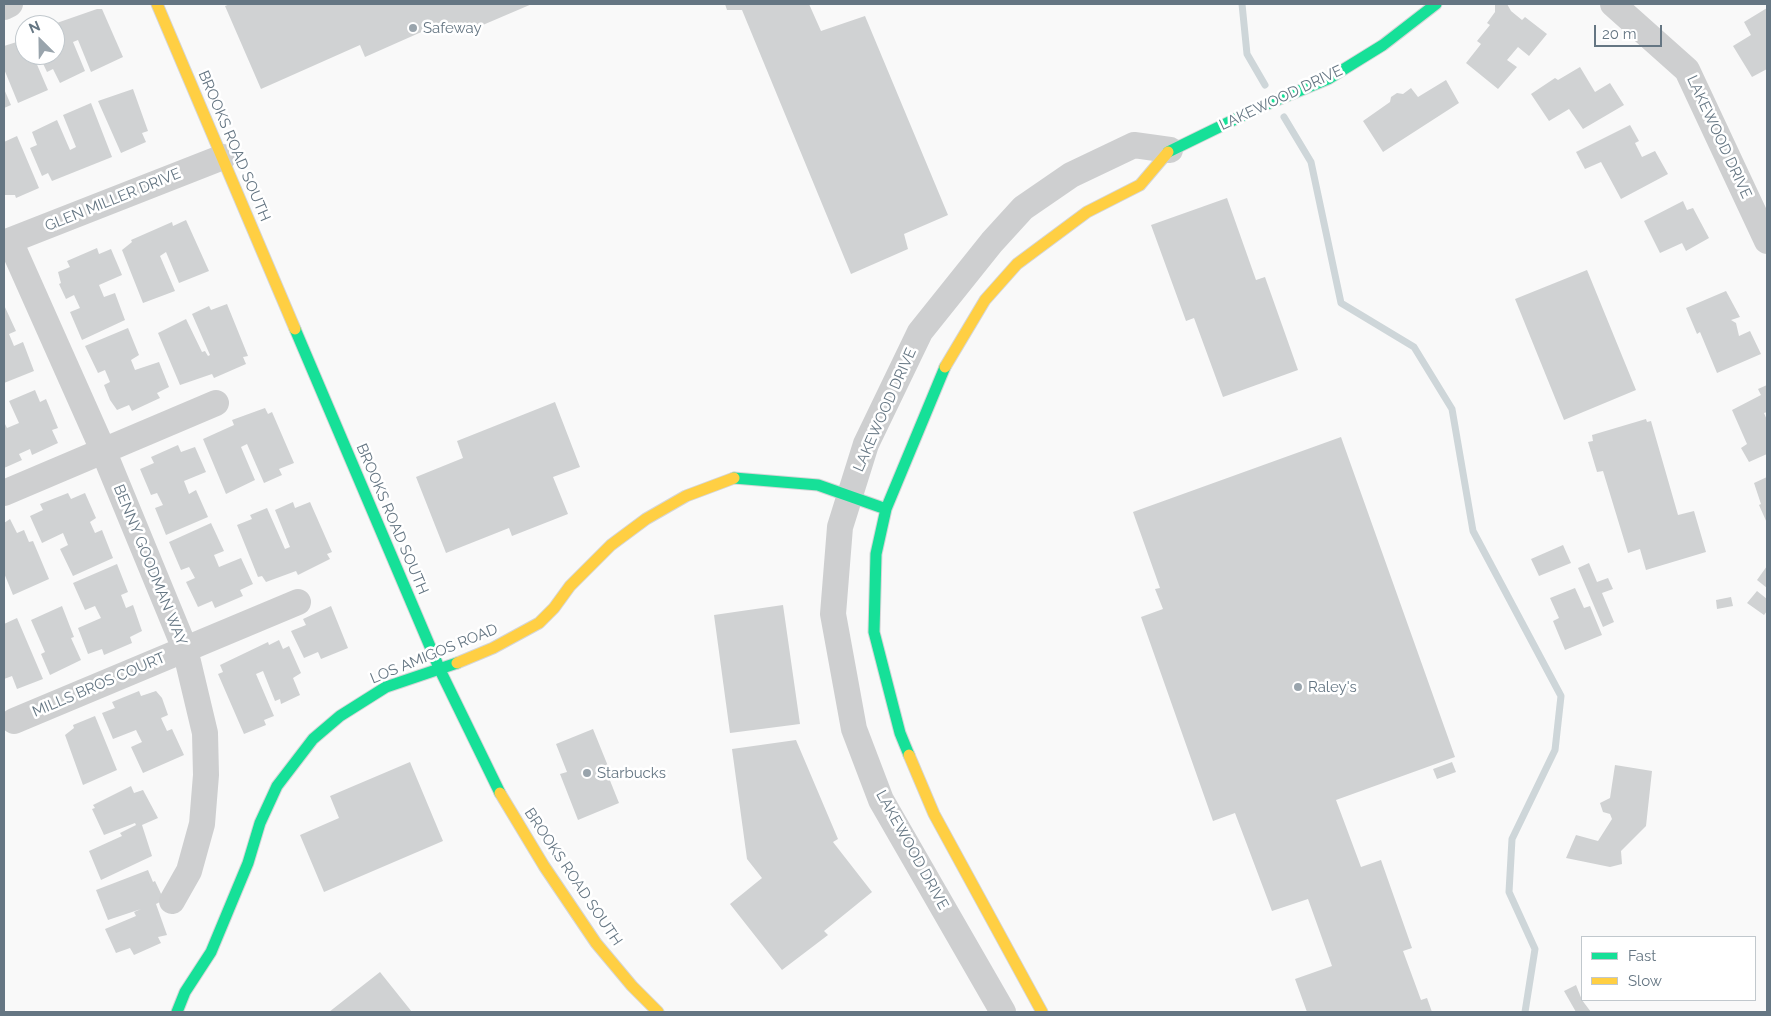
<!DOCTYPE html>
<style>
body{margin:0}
#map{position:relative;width:1771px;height:1016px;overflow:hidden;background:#f9f9f9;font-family:Raleway,sans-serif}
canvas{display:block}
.frame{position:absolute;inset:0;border:5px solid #657683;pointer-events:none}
.legend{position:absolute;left:1581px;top:936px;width:175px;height:65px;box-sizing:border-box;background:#fff;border:1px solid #c1c8cd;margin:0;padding:6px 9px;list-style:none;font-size:15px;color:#657683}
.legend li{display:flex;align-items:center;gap:10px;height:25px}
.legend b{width:25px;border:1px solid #c1c8cd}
.north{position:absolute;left:15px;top:15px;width:50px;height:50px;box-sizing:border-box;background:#fff;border:1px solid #c1c8cd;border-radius:50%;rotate:337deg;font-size:14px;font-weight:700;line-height:20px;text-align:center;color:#657683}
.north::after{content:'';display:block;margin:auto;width:18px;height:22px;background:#99a4ac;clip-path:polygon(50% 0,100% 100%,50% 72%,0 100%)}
.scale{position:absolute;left:1594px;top:25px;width:68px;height:22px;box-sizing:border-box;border:2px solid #657683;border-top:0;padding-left:6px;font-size:15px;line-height:18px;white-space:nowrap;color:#657683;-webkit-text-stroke:4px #fff;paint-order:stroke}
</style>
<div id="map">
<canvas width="1771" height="1016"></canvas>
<div class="frame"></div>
<ul class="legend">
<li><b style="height:6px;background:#16e098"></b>Fast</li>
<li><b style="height:6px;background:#ffcf43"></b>Slow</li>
</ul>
<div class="north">N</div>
<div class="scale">20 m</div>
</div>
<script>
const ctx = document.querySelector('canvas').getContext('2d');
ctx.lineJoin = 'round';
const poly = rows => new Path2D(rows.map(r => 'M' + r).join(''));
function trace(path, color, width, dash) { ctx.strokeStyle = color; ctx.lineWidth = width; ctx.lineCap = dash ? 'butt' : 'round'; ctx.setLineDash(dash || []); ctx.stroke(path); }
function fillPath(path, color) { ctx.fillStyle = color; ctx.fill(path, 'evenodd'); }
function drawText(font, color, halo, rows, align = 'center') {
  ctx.font = font + ' Raleway,sans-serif'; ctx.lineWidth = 5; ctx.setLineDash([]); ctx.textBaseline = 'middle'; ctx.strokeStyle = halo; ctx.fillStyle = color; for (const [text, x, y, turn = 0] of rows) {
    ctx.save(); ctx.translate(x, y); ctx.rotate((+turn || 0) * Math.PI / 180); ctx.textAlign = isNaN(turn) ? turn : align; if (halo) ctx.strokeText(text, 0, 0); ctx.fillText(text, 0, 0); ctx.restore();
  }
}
const stream = poly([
 [1242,4,1247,54,1265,85],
 [1284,117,1311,162,1341,303,1414,347,1452,409,1473,531,1561,696,1555,750,1512,839,1509,892,1535,949,1525,1012]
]);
const building = poly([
 [230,4,532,4,464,33,444,22,365,57,360,45,261,89,225,6],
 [725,4,809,4,821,31,865,16,948,215,904,234,908,249,851,274,742,10,727,10],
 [1495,4,1507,4,1511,11,1522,20,1525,17,1547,34,1529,56,1518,47,1507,60,1517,67,1498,89,1466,63,1481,44,1477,41,1490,25,1487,23,1495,12],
 [1767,8,1767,69,1752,77,1733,46,1751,35,1744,22],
 [97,9,102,9,123,57,91,72,78,40,73,42,85,71,60,83,53,69,47,72,39,55,55,55,55,25,51,25],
 [23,40,25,55,29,55,32,61,35,60,48,90,18,103,4,69,4,46],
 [1580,67,1595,92,1610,83,1624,105,1583,129,1569,109,1549,121,1531,94,1555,78,1558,80],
 [1446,80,1459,103,1383,152,1363,121,1390,102,1391,97,1397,93,1403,94,1411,88,1418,97],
 [4,89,11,105,4,108],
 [133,89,148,131,142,133,146,142,121,153,98,101],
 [91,103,112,157,52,181,48,173,42,176,30,148,37,145,32,132,57,120,70,150,76,147,63,115],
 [1630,125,1639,141,1635,143,1642,157,1655,151,1668,174,1621,199,1601,162,1585,169,1576,152],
 [17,136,39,188,16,198,15,195,4,195,4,142],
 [1227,198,1256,280,1265,277,1298,370,1223,397,1194,318,1186,321,1151,225],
 [1683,201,1687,210,1693,208,1709,238,1686,251,1682,243,1660,253,1644,221],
 [186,220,209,271,179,283,166,252,160,256,175,291,143,303,122,250,132,242,131,240,172,222,173,226],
 [97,248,99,254,111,249,122,275,99,285,104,297,115,293,125,320,82,340,70,312,80,308,74,295,66,299,59,284,61,283,58,272,70,267,67,261],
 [1587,270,1636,390,1564,420,1515,299],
 [1726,291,1740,317,1731,320,1736,323,1739,336,1750,331,1761,354,1717,373,1700,332,1697,334,1686,308],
 [227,304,248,356,243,357,246,364,214,378,212,374,180,385,158,333,186,319,202,352,205,351,208,356,210,355,192,314,209,306,211,310],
 [4,305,16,331,9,334,14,346,23,342,34,371,4,383],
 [128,328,139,355,131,360,135,370,159,362,169,387,157,393,160,398,132,411,129,405,117,410,110,400,104,385,110,382,105,370,98,373,85,346],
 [1767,385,1767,412,1764,413,1767,420,1767,454,1749,462,1741,448,1747,444,1732,410,1761,395,1758,389],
 [35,390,40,402,46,399,58,428,52,430,58,443,32,455,30,449,19,454,22,460,4,468,4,422,7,428,19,423,9,401],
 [555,402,580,467,553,477,568,514,512,536,509,528,446,553,416,477,463,458,457,441],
 [265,408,268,414,272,412,294,463,279,469,282,475,264,483,247,444,241,447,255,480,226,494,203,439,234,425,232,420],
 [1646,419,1647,422,1651,421,1678,515,1694,511,1706,552,1646,570,1640,549,1628,553,1603,471,1597,472,1588,442,1593,441,1592,435],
 [1341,437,1455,757,1336,800,1361,867,1381,860,1412,948,1403,951,1421,1000,1427,998,1432,1012,1307,1012,1295,979,1332,966,1308,899,1272,911,1235,813,1213,821,1141,617,1163,609,1155,589,1160,588,1133,512],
 [178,445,181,452,195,447,206,472,184,481,189,494,196,490,208,517,166,535,155,508,163,505,157,493,151,495,140,469,154,463,151,457],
 [1767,477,1767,523,1759,505,1761,504,1754,483],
 [68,493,71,499,85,493,96,518,90,522,95,533,102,530,113,558,73,576,60,549,68,545,63,533,42,543,30,516,43,510,40,504],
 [293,502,295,508,310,502,332,552,327,554,330,559,298,575,296,571,266,582,262,576,258,577,237,525,252,519,250,515,267,508,285,549,290,547,275,510],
 [10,519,17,533,24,530,29,542,33,541,49,579,13,595,4,573,4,523],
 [211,523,224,551,214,555,219,567,241,558,253,584,240,590,243,596,215,608,212,601,198,607,186,582,195,578,189,567,181,570,169,542],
 [1563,545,1571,563,1539,576,1531,559],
 [1589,563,1597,582,1608,578,1613,589,1602,593,1614,622,1603,627,1578,568],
 [117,564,128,592,121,595,126,608,133,605,142,631,130,637,132,643,104,655,102,649,88,654,78,628,101,618,95,606,85,610,73,583],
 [1767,566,1767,588,1757,580],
 [1575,588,1584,608,1590,606,1602,635,1565,650,1553,621,1559,618,1550,598],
 [1757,591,1767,599,1767,611,1764,615,1747,603],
 [1731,597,1733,606,1717,609,1716,600],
 [783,605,800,724,730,733,714,615],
 [62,606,74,637,71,638,81,660,50,675,41,654,45,652,31,620],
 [331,606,348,648,321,659,318,652,304,658,291,631,306,625,303,619],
 [17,618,43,679,17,689,12,676,4,679,4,624],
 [279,640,283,649,289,646,301,673,293,678,300,695,281,704,280,699,275,701,263,671,256,674,274,716,264,720,266,725,244,734,218,674,223,672,220,665,268,642,269,645],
 [139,691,141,696,156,691,162,698,168,715,161,718,167,731,172,729,184,755,143,773,131,747,142,742,136,730,113,739,102,713,115,708,112,702],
 [95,716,117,770,83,785,65,735,74,728,73,725],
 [593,729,612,776,609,778,619,803,578,820,560,774,567,772,556,744],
 [796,740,838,839,833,842,872,892,824,931,828,935,782,970,730,904,762,878,747,859,732,749],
 [410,762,443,841,324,892,300,835,339,818,330,796],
 [1452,762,1456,772,1437,779,1433,769],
 [1615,765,1652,771,1646,826,1621,851,1622,864,1610,867,1566,858,1576,835,1598,841,1612,819,1610,814,1603,812,1600,803,1610,798],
 [131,786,134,793,143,790,158,818,142,825,152,856,101,880,89,851,122,836,120,833,136,825,135,823,104,835,92,809,95,808,93,805],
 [148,870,153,882,155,881,164,900,156,904,167,935,158,937,161,943,134,955,130,948,116,953,105,929,136,916,134,912,141,909,108,920,96,890],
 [380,972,412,1012,329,1012],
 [1576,985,1582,1000,1591,1012,1576,1012,1564,991]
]);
const street = poly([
 [1613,4,1687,70,1767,241],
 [4,7,10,4],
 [10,241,103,450,185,649,205,733,206,775,202,824,189,871,172,901],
 [4,243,223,157],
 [4,493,216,403],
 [14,721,298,602],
 [1003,1012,881,800,854,729,833,614,840,527,866,444,920,332,992,242,1023,208,1071,175,1134,145,1170,150]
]);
const fast = poly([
 [1168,152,1260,107,1328,79,1383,45,1436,4],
 [295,329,440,670,500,793],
 [734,478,818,485,886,509],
 [909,755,900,733,874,632,876,554,886,509,945,367],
 [177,1012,185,992,211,952,248,863,260,823,277,786,313,739,340,716,386,687,457,663]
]);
const slow = poly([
 [157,4,295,329],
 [945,367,985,300,1017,264,1087,212,1140,185,1168,152],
 [457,663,493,648,539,623,554,608,570,586,611,545,646,519,686,496,734,478],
 [909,755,934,814,1042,1012],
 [500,793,544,866,596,943,632,986,658,1012]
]);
const markers = [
 [413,28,5,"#99a4ac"],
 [1298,687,5,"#99a4ac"],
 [587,773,5,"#99a4ac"]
];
const poiNames = [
 ["Safeway",423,28],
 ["Raley's",1308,687],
 ["Starbucks",597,773]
];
const streetNames = [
 ["LAKEWOOD DRIVE",1281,98,-25],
 ["LAKEWOOD DRIVE",1719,137,65],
 ["BROOKS ROAD SOUTH",234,146,67],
 ["GLEN MILLER DRIVE",113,200,-22],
 ["LAKEWOOD DRIVE",885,410,-66],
 ["BROOKS ROAD SOUTH",392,519,67],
 ["BENNY GOODMAN WAY",150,565,68],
 ["LOS AMIGOS ROAD",434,654,-22],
 ["MILLS BROS COURT",99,685,-23],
 ["LAKEWOOD DRIVE",912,850,61],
 ["BROOKS ROAD SOUTH",573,877,56]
];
trace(stream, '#ced6d9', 7);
fillPath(building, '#d0d2d3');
trace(fast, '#d5d6d7', 13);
trace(slow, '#d5d6d7', 13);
trace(street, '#cecfd0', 26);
trace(fast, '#16e098', 11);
trace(slow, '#ffcf43', 11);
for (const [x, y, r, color] of markers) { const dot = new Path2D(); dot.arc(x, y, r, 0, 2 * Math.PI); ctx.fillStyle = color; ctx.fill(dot); trace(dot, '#fff', 2); }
drawText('15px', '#657683', '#fff', poiNames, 'left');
drawText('15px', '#657683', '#fff', streetNames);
</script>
